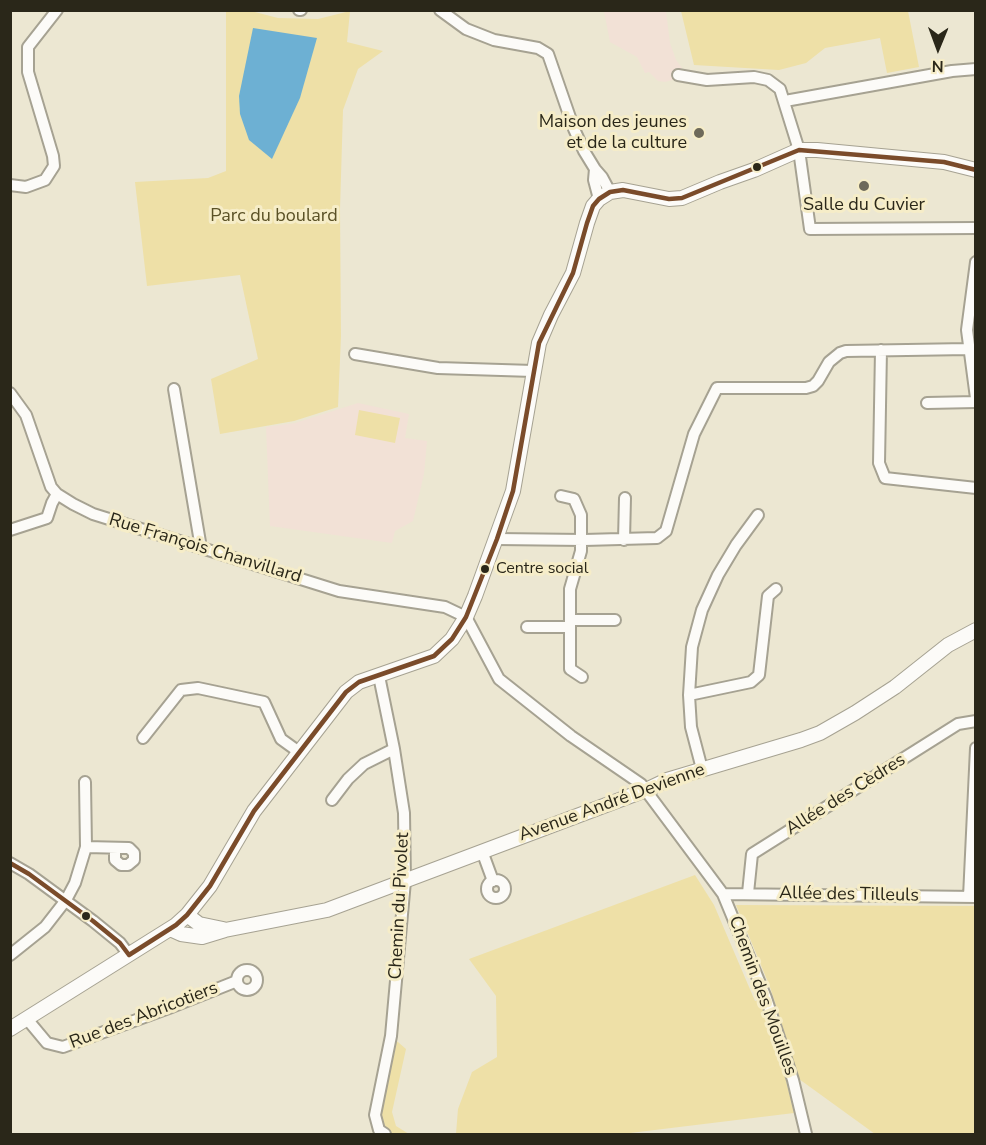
<!DOCTYPE html>
<meta charset="utf-8">
<style>
body{margin:0}
#map{position:relative;width:986px;height:1145px;overflow:hidden;background:#ece7d2;font-family:"Nunito Sans",sans-serif}
canvas{display:block}
.frame{position:absolute;inset:0;border:12px solid #2a2719;pointer-events:none}
.north{position:absolute;left:908px;top:18px;width:60px;height:60px;-webkit-text-stroke:4px #f6edc8;paint-order:stroke;rotate:181deg;font-size:16px;font-weight:700;line-height:24px;text-align:center;color:#2a2719}
.north::after{content:'';display:block;margin:auto;width:21px;height:27px;background:#2a2719;clip-path:polygon(50% 0,100% 100%,50% 72%,0 100%)}
</style>
<div id="map">
<canvas width="986" height="1145"></canvas>
<div class="frame"></div>
<div class="north">N</div>
</div>
<script>
const ctx = document.querySelector('canvas').getContext('2d');
ctx.lineJoin = 'round';
function fillPath(path, color) { ctx.fillStyle = color; ctx.fill(path, 'evenodd'); }
const poly = rows => new Path2D(rows.map(r => 'M' + r).join(''));
function trace(path, color, width, dash) { ctx.strokeStyle = color; ctx.lineWidth = width; ctx.lineCap = dash ? 'butt' : 'round'; ctx.setLineDash(dash || []); ctx.stroke(path); }
function drawText(font, color, halo, rows, align = 'center') {
  ctx.font = font + ' "Nunito Sans",sans-serif'; ctx.lineWidth = 6; ctx.setLineDash([]); ctx.textBaseline = 'middle'; ctx.strokeStyle = halo; ctx.fillStyle = color; for (const [text, x, y, turn = 0] of rows) {
    ctx.save(); ctx.translate(x, y); ctx.rotate((+turn || 0) * Math.PI / 180); ctx.textAlign = isNaN(turn) ? turn : align; if (halo) ctx.strokeText(text, 0, 0); ctx.fillText(text, 0, 0); ctx.restore();
  }
}
const education = poly([
 [604,11,666,11,670,43,676,60,682,68,676,79,665,82,658,81,649,72,645,73,637,57,610,42],
 [358,403,409,414,405,438,427,441,424,474,413,521,395,531,392,543,270,526,266,427,295,423]
]);
const green = poly([
 [226,11,251,11,278,18,318,19,350,11,347,42,383,51,358,69,343,110,340,209,341,336,338,407,294,421,220,434,211,379,258,359,240,275,147,286,135,182,208,178,226,171],
 [681,11,908,11,919,67,887,73,880,38,825,48,806,63,779,70,694,65],
 [359,410,400,418,395,443,355,435],
 [695,875,714,905,755,1001,766,998,794,1113,622,1134,456,1134,458,1109,472,1072,497,1057,496,996,469,959],
 [736,905,975,906,975,1134,875,1134,799,1079,770,987],
 [391,1036,406,1049,392,1112,396,1126,409,1134,385,1134,375,1115]
]);
const water = poly([
 [253,28,317,38,300,98,272,159,249,140,240,114,239,96]
]);
const street = poly([
 [299,10,301,10],
 [440,10,466,29,494,40,538,48,548,54,574,129,584,151,595,169,602,177,610,192],
 [678,75,707,80,754,77,768,80,780,89,799,150,810,229,976,228],
 [785,101,952,71,976,69],
 [595,169,594,180,599,199],
 [10,185,26,187,45,180,54,166,53,156,28,72,28,47,57,10],
 [976,262,967,330,976,398],
 [881,350,879,463,885,478,976,488],
 [355,354,438,368,533,371],
 [174,389,201,548],
 [10,393,26,415,51,487,57,494,73,504,93,514,339,591,445,607,466,617,499,679,571,736,641,784,723,894,766,998,793,1080,806,1134],
 [927,403,976,402],
 [561,496,574,499,581,515,581,551,570,589,570,669,582,677],
 [10,530,47,518,52,503,57,494],
 [497,539,584,540,657,538,666,531,694,434,717,388,806,388,813,386,818,381,829,362,840,353,846,351,968,349],
 [624,540,625,498],
 [570,620,615,620],
 [527,627,570,627],
 [379,676,394,749,404,813,405,881,391,1036,375,1115,379,1130,385,1134],
 [689,695,751,682,759,675,768,596,776,589],
 [143,738,181,690,198,688,264,702,281,739,299,752],
 [702,769,691,727,689,695,692,647,702,610,718,575,736,545,758,515],
 [332,800,348,779,364,764,394,749],
 [86,847,129,848,134,853,134,860,128,865,121,865,115,860,115,848],
 [482,851,493,881],
 [10,863,29,874,93,921,120,943,129,955],
 '487 889a9 9 0 1 1 18 0a9 9 0 1 1-18 0Z',
 [748,893,752,854,958,724,976,721],
 [723,894,976,897],
 [969,897,976,748],
 [10,955,45,927,66,900,75,883,86,847,85,782],
 '237 980a10 10 0 1 1 20 0a10 10 0 1 1-20 0Z',
 [27,1019,47,1043,63,1047,169,1008,237,981]
]);
const secondary = poly([
 [187,915,199,924,223,929],
 [170,929,181,934,202,937,225,930,327,910,646,790,667,780,801,740,820,733,855,713,895,687,948,645,976,630],
 [10,1029,176,925,187,915,210,886,254,811,346,692,359,682,434,656,452,639,466,617,475,596,513,491,539,343,551,315,573,273,587,223,593,206,599,199,610,192,623,190,669,199,682,198,720,182,754,170,799,150,817,150,944,162,976,170]
]);
const bus1 = poly([
 [10,863,29,874,93,921,120,943,129,955],
 [129,955,176,925,187,915,210,886,254,811,346,692,359,682,434,656,452,639,466,617,497,539,513,491,539,343,573,273,587,223,593,206,599,199,610,192,623,190,669,199,682,198,799,150,944,162,976,170]
]);
const markers = [
 [699,133,6,"#6e6a5a"],
 [757,167,5,"#2a2719"],
 [864,186,6,"#6e6a5a"],
 [485,569,5,"#2a2719"],
 [86,916,5,"#2a2719"]
];
const busNames = [
 ["Centre social",496,569]
];
const poiNames = [
 ["Maison des jeunes",687,123],
 ["et de la culture",687,144],
 ["Salle du Cuvier",864,206,"center"]
];
const parkNames = [
 ["Parc du boulard",274,217]
];
const streetNames = [
 ["Rue François Chanvillard",205,549,17],
 ["Allée des Cèdres",846,795,-32],
 ["Avenue André Devienne",612,803,-20],
 ["Allée des Tilleuls",849,895,1],
 ["Chemin du Pivolet",400,906,-87],
 ["Chemin des Mouilles",762,996,70],
 ["Rue des Abricotiers",144,1016,-21]
];
fillPath(education, '#f2e1d6');
fillPath(green, '#eee0a7');
fillPath(water, '#6db0d3');
trace(street, '#a6a292', 14);
trace(secondary, '#a6a292', 16);
trace(street, '#fcfbf8', 10);
trace(secondary, '#fcfbf8', 14);
trace(bus1, '#7a4b2a', 4.5);
for (const [x, y, r, color] of markers) { const dot = new Path2D(); dot.arc(x, y, r, 0, 2 * Math.PI); ctx.fillStyle = color; ctx.fill(dot); trace(dot, '#f6edc8', 2); }
drawText('16px', '#2a2719', '#f6edc8', busNames, 'left');
drawText('18px', '#2a2719', '#f6edc8', poiNames, 'right');
drawText('18px', '#5a5126', '#f6edc8', parkNames);
drawText('18px', '#2a2719', '#f6edc8', streetNames);
</script>
